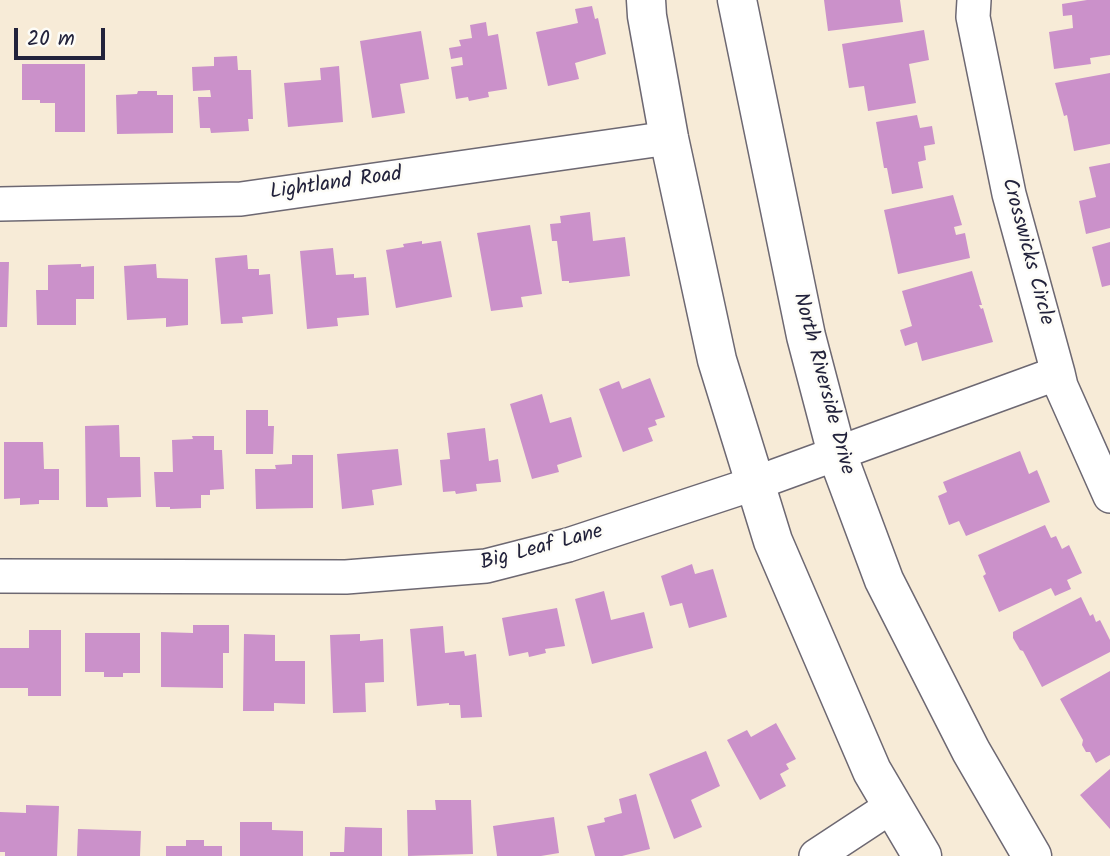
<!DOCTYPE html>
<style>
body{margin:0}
#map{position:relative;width:1110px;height:856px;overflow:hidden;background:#f7ebd7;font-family:Kalam,sans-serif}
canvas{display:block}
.scale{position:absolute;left:14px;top:28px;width:91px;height:32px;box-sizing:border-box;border:4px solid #22223b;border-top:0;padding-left:9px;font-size:21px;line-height:24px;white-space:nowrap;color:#22223b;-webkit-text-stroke:5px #fdfcf7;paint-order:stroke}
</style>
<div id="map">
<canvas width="1110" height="856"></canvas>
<div class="scale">20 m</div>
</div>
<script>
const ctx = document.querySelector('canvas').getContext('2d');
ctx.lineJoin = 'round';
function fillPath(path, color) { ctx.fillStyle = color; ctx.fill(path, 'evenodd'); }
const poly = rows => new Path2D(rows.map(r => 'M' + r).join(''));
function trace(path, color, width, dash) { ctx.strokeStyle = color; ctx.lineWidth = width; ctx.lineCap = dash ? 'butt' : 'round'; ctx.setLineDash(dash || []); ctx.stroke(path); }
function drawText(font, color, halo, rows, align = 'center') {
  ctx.font = font + ' Kalam,sans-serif'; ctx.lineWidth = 5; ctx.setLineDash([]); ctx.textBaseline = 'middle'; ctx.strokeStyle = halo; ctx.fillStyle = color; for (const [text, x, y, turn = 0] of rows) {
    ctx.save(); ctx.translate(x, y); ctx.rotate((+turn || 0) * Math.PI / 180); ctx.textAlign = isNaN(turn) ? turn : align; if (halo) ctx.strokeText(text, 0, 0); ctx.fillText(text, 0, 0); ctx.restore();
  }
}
const building = poly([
 [824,0,900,0,903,22,828,31],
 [1087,0,1110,0,1110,55,1090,58,1091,64,1054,69,1049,32,1073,28,1072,15,1063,16,1062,4],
 [592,6,595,19,598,18,606,54,575,63,579,79,548,86,536,32,578,23,575,9],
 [486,22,488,36,498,34,507,89,488,92,489,97,469,101,468,97,456,99,451,67,463,65,462,57,451,59,449,48,461,46,459,40,472,38,470,25],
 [924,30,929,60,909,64,916,103,868,111,864,86,849,88,842,44],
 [421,31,429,79,400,84,405,113,372,118,360,41],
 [237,56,238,70,251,70,253,119,248,119,249,131,211,133,210,128,200,128,198,97,211,97,210,90,193,91,192,67,214,66,214,57],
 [22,64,85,64,85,132,55,132,55,103,40,103,40,100,22,100],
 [339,66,343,122,288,127,284,83,321,80,320,68],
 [1110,73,1110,144,1074,151,1067,115,1064,116,1055,83],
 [138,91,157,91,157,95,173,95,173,133,117,134,116,95,137,94],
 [917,115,920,128,932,126,935,144,924,146,926,160,918,162,923,188,892,194,887,168,884,168,876,122],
 [1110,163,1110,228,1086,234,1079,201,1096,197,1089,167],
 [953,195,962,225,954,227,956,235,965,233,970,258,898,274,884,210],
 [590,212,593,241,625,237,630,276,569,283,569,281,562,281,557,241,552,241,550,224,561,223,560,216],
 [530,225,542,294,521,297,523,307,491,311,477,233],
 [422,241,422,244,441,241,452,297,396,308,386,250,404,247,403,244],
 [1110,242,1110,285,1102,287,1092,247],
 [333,248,336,275,354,274,354,278,366,277,369,315,337,318,338,326,307,329,300,251],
 [247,255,248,269,259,269,259,275,270,274,273,314,242,317,243,323,221,324,215,258],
 [0,262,9,262,7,327,0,327],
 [81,264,81,267,94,266,94,299,76,299,76,325,37,325,36,290,48,290,48,265],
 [156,264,157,278,188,279,188,325,166,327,166,318,127,320,124,266],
 [972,271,982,305,979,305,981,309,983,308,993,342,922,361,917,342,905,346,900,330,912,326,902,291],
 [650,378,665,417,655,420,657,425,648,428,653,441,623,452,599,389,619,381,622,389],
 [542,394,550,423,571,417,582,457,557,465,559,472,532,479,510,404],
 [246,410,268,410,268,426,274,426,273,454,246,454],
 [119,425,120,457,140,457,141,497,107,498,108,507,86,507,85,426],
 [485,428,489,461,498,459,501,482,476,484,477,491,456,494,455,491,443,492,440,460,450,459,447,433],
 [192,436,214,436,214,450,222,450,224,489,210,490,210,495,201,495,201,508,170,509,170,507,156,507,154,472,173,472,172,440,193,439],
 [4,442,43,442,44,469,59,469,59,500,39,500,39,504,20,505,20,498,4,499],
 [398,449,402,485,372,490,374,505,342,509,337,454],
 [1020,451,1029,474,1037,470,1050,502,966,536,959,521,949,525,938,496,947,492,943,482],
 [292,455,313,455,313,508,256,509,255,469,276,469,275,465,292,464],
 [1045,525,1051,538,1056,536,1062,549,1069,545,1082,573,1067,580,1071,589,1055,596,1051,588,999,612,983,576,986,574,978,555],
 [692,564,695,574,713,569,727,617,689,628,682,603,670,606,661,576],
 [604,591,611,620,644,612,653,648,592,664,575,599],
 [1081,597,1090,616,1093,614,1096,622,1100,620,1110,640,1110,652,1042,687,1023,651,1020,650,1013,638,1013,632],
 [557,608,565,646,545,649,546,653,529,657,528,652,509,656,502,618],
 [193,625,229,625,229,653,223,653,223,688,161,687,161,632,193,633],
 [443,626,445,653,464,651,465,656,476,654,482,717,461,718,460,705,449,705,449,703,417,706,410,629],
 [29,630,61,630,61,696,28,696,28,688,0,688,0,648,29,648],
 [85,633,140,633,140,673,123,673,123,677,104,677,104,672,85,672],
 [244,634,275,635,275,661,305,661,305,704,274,703,274,711,243,711],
 [360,634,360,641,383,639,384,682,365,683,366,712,333,713,330,635],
 [1110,671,1110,755,1096,763,1090,752,1086,752,1082,745,1083,740,1060,699],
 [776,723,796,759,786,764,789,769,780,774,786,786,760,800,727,740,747,730,751,737],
 [706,751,720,786,691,800,702,827,674,839,649,774],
 [1110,769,1110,829,1080,795],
 [636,794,650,849,622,856,595,856,587,826,605,822,604,818,622,813,619,799],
 [435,800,471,800,473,854,408,856,407,810,436,810],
 [26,805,59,806,57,856,5,856,5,852,0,852,0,812,26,813],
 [554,817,559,853,541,856,497,856,493,826],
 [240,822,272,822,272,830,303,831,303,856,240,856],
 [345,827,382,828,382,856,330,856,330,852,344,852],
 [78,829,141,831,140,856,77,856],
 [186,840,204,840,204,846,222,846,222,856,166,856,166,846,186,846]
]);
const minor = poly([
 [974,0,973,17,1009,194,1058,373,1061,386,1110,496],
 [0,204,241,199,669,138],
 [0,576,346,577,486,566,568,545,756,483,1058,373],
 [816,856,892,806]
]);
const secondary = poly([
 [646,0,647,16,669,138,717,360,773,541,872,771,922,856],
 [737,0,806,336,837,454,884,580,971,751,1032,856]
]);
const streetNames = [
 ["Lightland Road",336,185,-8],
 ["Crosswicks Circle",1026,252,75],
 ["North Riverside Drive",822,384,75],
 ["Big Leaf Lane",542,549,-15]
];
fillPath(building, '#cb91ca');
trace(minor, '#6d6872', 36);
trace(secondary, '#6d6872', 41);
trace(minor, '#fff', 33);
trace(secondary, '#fff', 38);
drawText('21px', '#22223b', '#fdfcf7', streetNames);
</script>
